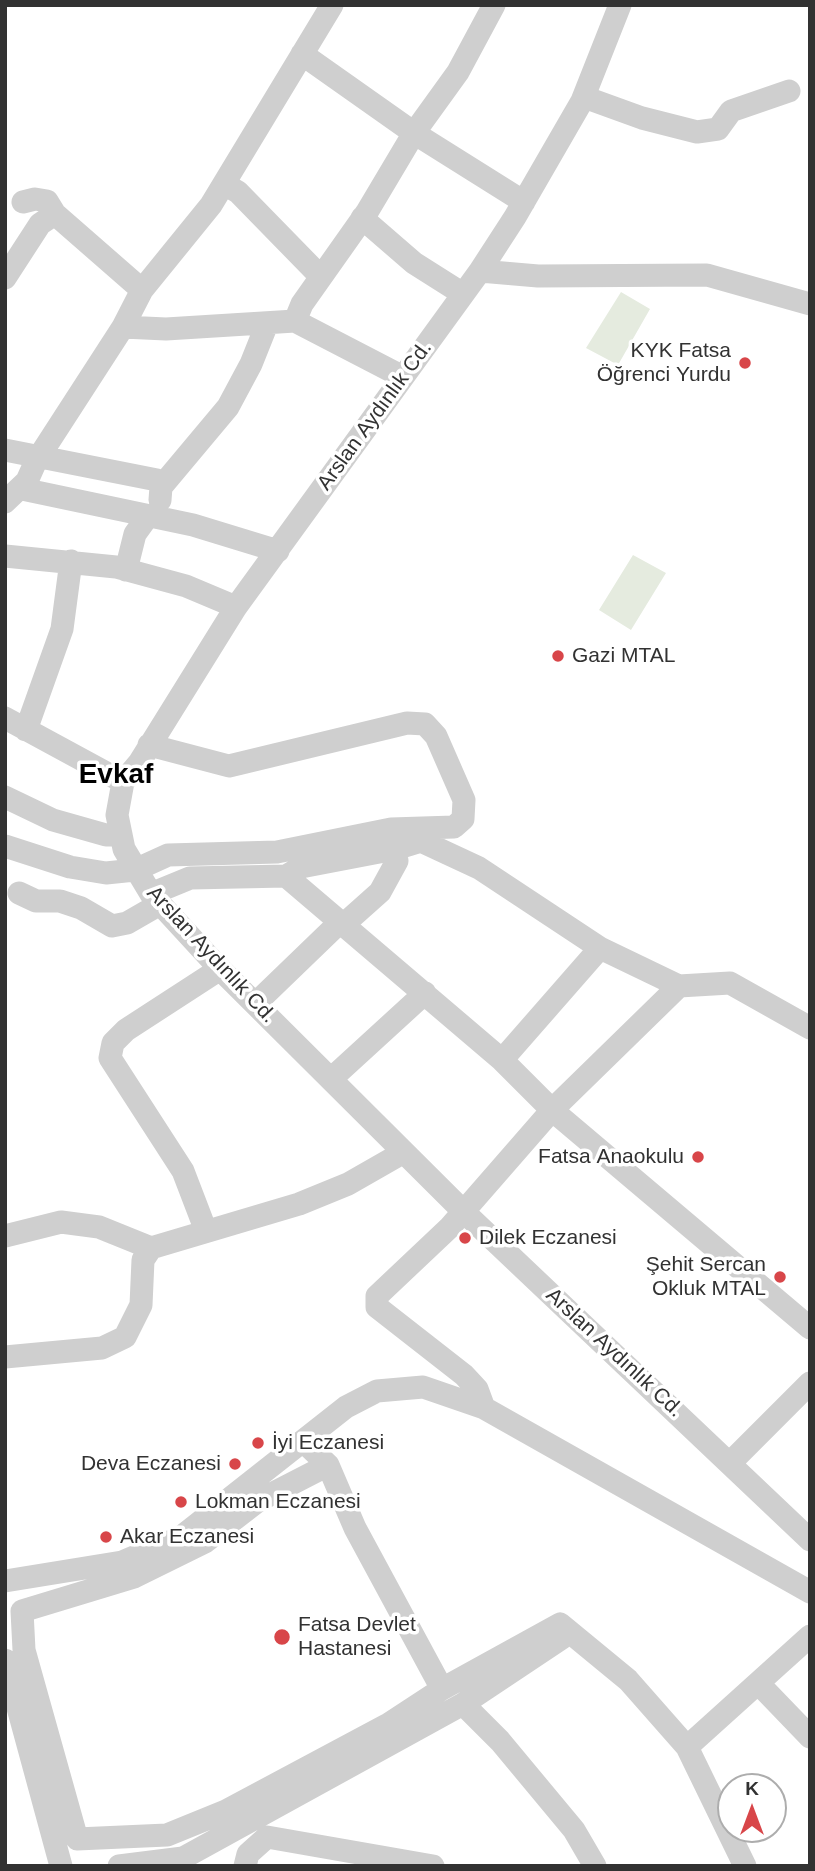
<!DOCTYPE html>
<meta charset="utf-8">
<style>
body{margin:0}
#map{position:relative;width:815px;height:1871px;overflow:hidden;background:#fff;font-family:Helvetica,sans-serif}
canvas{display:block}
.frame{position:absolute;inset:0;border:7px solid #323232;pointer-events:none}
.north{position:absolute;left:717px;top:1773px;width:70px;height:70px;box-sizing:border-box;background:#fff;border:2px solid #adadad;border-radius:50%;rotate:0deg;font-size:19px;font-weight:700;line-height:28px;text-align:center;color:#323232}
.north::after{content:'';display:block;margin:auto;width:24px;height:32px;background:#d84649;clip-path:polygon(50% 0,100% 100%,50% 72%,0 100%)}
</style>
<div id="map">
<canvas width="815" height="1871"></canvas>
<div class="frame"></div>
<div class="north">K</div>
</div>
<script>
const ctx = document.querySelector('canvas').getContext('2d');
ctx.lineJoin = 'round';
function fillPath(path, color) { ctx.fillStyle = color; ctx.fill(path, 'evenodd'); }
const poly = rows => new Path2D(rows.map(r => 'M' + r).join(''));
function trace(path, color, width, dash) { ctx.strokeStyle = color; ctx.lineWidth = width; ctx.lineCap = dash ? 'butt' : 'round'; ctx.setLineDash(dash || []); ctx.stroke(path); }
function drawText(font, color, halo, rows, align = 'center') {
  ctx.font = font + ' Helvetica,sans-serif'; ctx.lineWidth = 7; ctx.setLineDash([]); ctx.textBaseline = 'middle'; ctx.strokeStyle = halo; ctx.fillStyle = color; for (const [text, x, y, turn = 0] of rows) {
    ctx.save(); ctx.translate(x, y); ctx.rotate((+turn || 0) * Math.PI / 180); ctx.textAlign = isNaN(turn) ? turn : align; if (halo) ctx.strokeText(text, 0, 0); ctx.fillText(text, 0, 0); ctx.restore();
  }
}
const green = poly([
 [621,292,650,309,618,365,586,348],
 [633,555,666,573,631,630,599,610]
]);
const minor = poly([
 [620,5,582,101,515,217,480,271,236,607,139,763,123,782,117,815,124,849,151,894,220,969,463,1211,810,1540],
 [302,54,414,133,524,202],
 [584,97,642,118,697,132,718,129,731,111,789,91],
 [224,184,238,192,321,277],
 [23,202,35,199,47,201,55,214,142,290],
 [362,218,414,263,463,294],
 [480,271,538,276,707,275,810,304],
 [5,278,40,224,55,214],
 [295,321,403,377],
 [123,327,166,329,295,321,302,304,367,212,414,133,458,72,494,5],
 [5,450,157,480,161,487,160,500],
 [161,487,228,407,251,364,267,324],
 [22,489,193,525,278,551],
 [5,502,27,481,35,463,123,327,142,290,211,205,332,5],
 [5,556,116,567,186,586,236,607],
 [126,570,135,534,148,516],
 [5,718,123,782],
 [26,730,62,629,71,561],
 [5,797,53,820,106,835,121,835],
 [5,846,70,867,106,873,135,870,168,855,277,852,391,829,454,827,463,819,464,800,436,736,425,724,407,723,229,766,149,745],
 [286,876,502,1060,552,1110,810,1328],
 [19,893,36,901,60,901,81,908,112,926,127,923,160,904],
 [151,894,190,878,286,876,301,867,395,849,421,841,479,868,600,948,679,986],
 [343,925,380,892,397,861,395,849],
 [255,1004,340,922],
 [502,1060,600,948],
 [331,1079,425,993],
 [206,1231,183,1171,110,1058,113,1043,126,1030,220,969],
 [5,1236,61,1222,99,1227,151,1248,299,1204,348,1184,404,1152],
 [5,1357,102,1348,125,1337,141,1305,143,1260,151,1248],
 [484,1408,477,1389,464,1375,377,1307,377,1296,450,1227,552,1110,679,986,730,983,810,1028],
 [303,1441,328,1465,355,1528,442,1689],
 [731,1462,810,1383],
 [328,1465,258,1501,205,1542,134,1577,22,1611,24,1650,77,1839,167,1835,226,1811,387,1725,442,1689,560,1624,628,1680,687,1747,745,1866],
 [5,1581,122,1562,181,1537,346,1407,377,1391,423,1387,484,1408,810,1592],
 [5,1660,61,1866],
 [759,1684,810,1737],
 [463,1704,500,1741,574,1830,595,1866],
 [687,1747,810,1636],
 [119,1866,183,1858,463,1704,562,1638],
 [245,1866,248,1854,267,1837,433,1866]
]);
const markers = [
 [745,363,7,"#d84649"],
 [558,656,7,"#d84649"],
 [698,1157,7,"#d84649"],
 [465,1238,7,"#d84649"],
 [780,1277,7,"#d84649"],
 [258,1443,7,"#d84649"],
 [235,1464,7,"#d84649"],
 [181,1502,7,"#d84649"],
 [106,1537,7,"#d84649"],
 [282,1637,9,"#d84649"]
];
const poiNames = [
 ["KYK Fatsa",731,351,"right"],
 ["Öğrenci Yurdu",731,375,"right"],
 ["Gazi MTAL",572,656],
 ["Fatsa Anaokulu",684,1157,"right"],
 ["Dilek Eczanesi",479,1238],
 ["Şehit Sercan",766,1265,"right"],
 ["Okluk MTAL",766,1289,"right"],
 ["İyi Eczanesi",272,1443],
 ["Deva Eczanesi",221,1464,"right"],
 ["Lokman Eczanesi",195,1502],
 ["Akar Eczanesi",120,1537],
 ["Fatsa Devlet",298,1625],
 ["Hastanesi",298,1649]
];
const streetNames = [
 ["Arslan Aydınlık Cd.",375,416,-54],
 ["Arslan Aydınlık Cd.",211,955,47],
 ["Arslan Aydınlık Cd.",614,1353,43]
];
const districtNames = [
 ["Evkaf",116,775]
];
fillPath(green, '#e5ebdf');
trace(minor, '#cfcfcf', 23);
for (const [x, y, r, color] of markers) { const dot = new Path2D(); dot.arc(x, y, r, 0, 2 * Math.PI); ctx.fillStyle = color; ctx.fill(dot); trace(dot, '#fff', 2.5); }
drawText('21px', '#323232', '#fff', poiNames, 'left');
drawText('21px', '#323232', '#fff', streetNames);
drawText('bold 28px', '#000', '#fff', districtNames);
</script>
